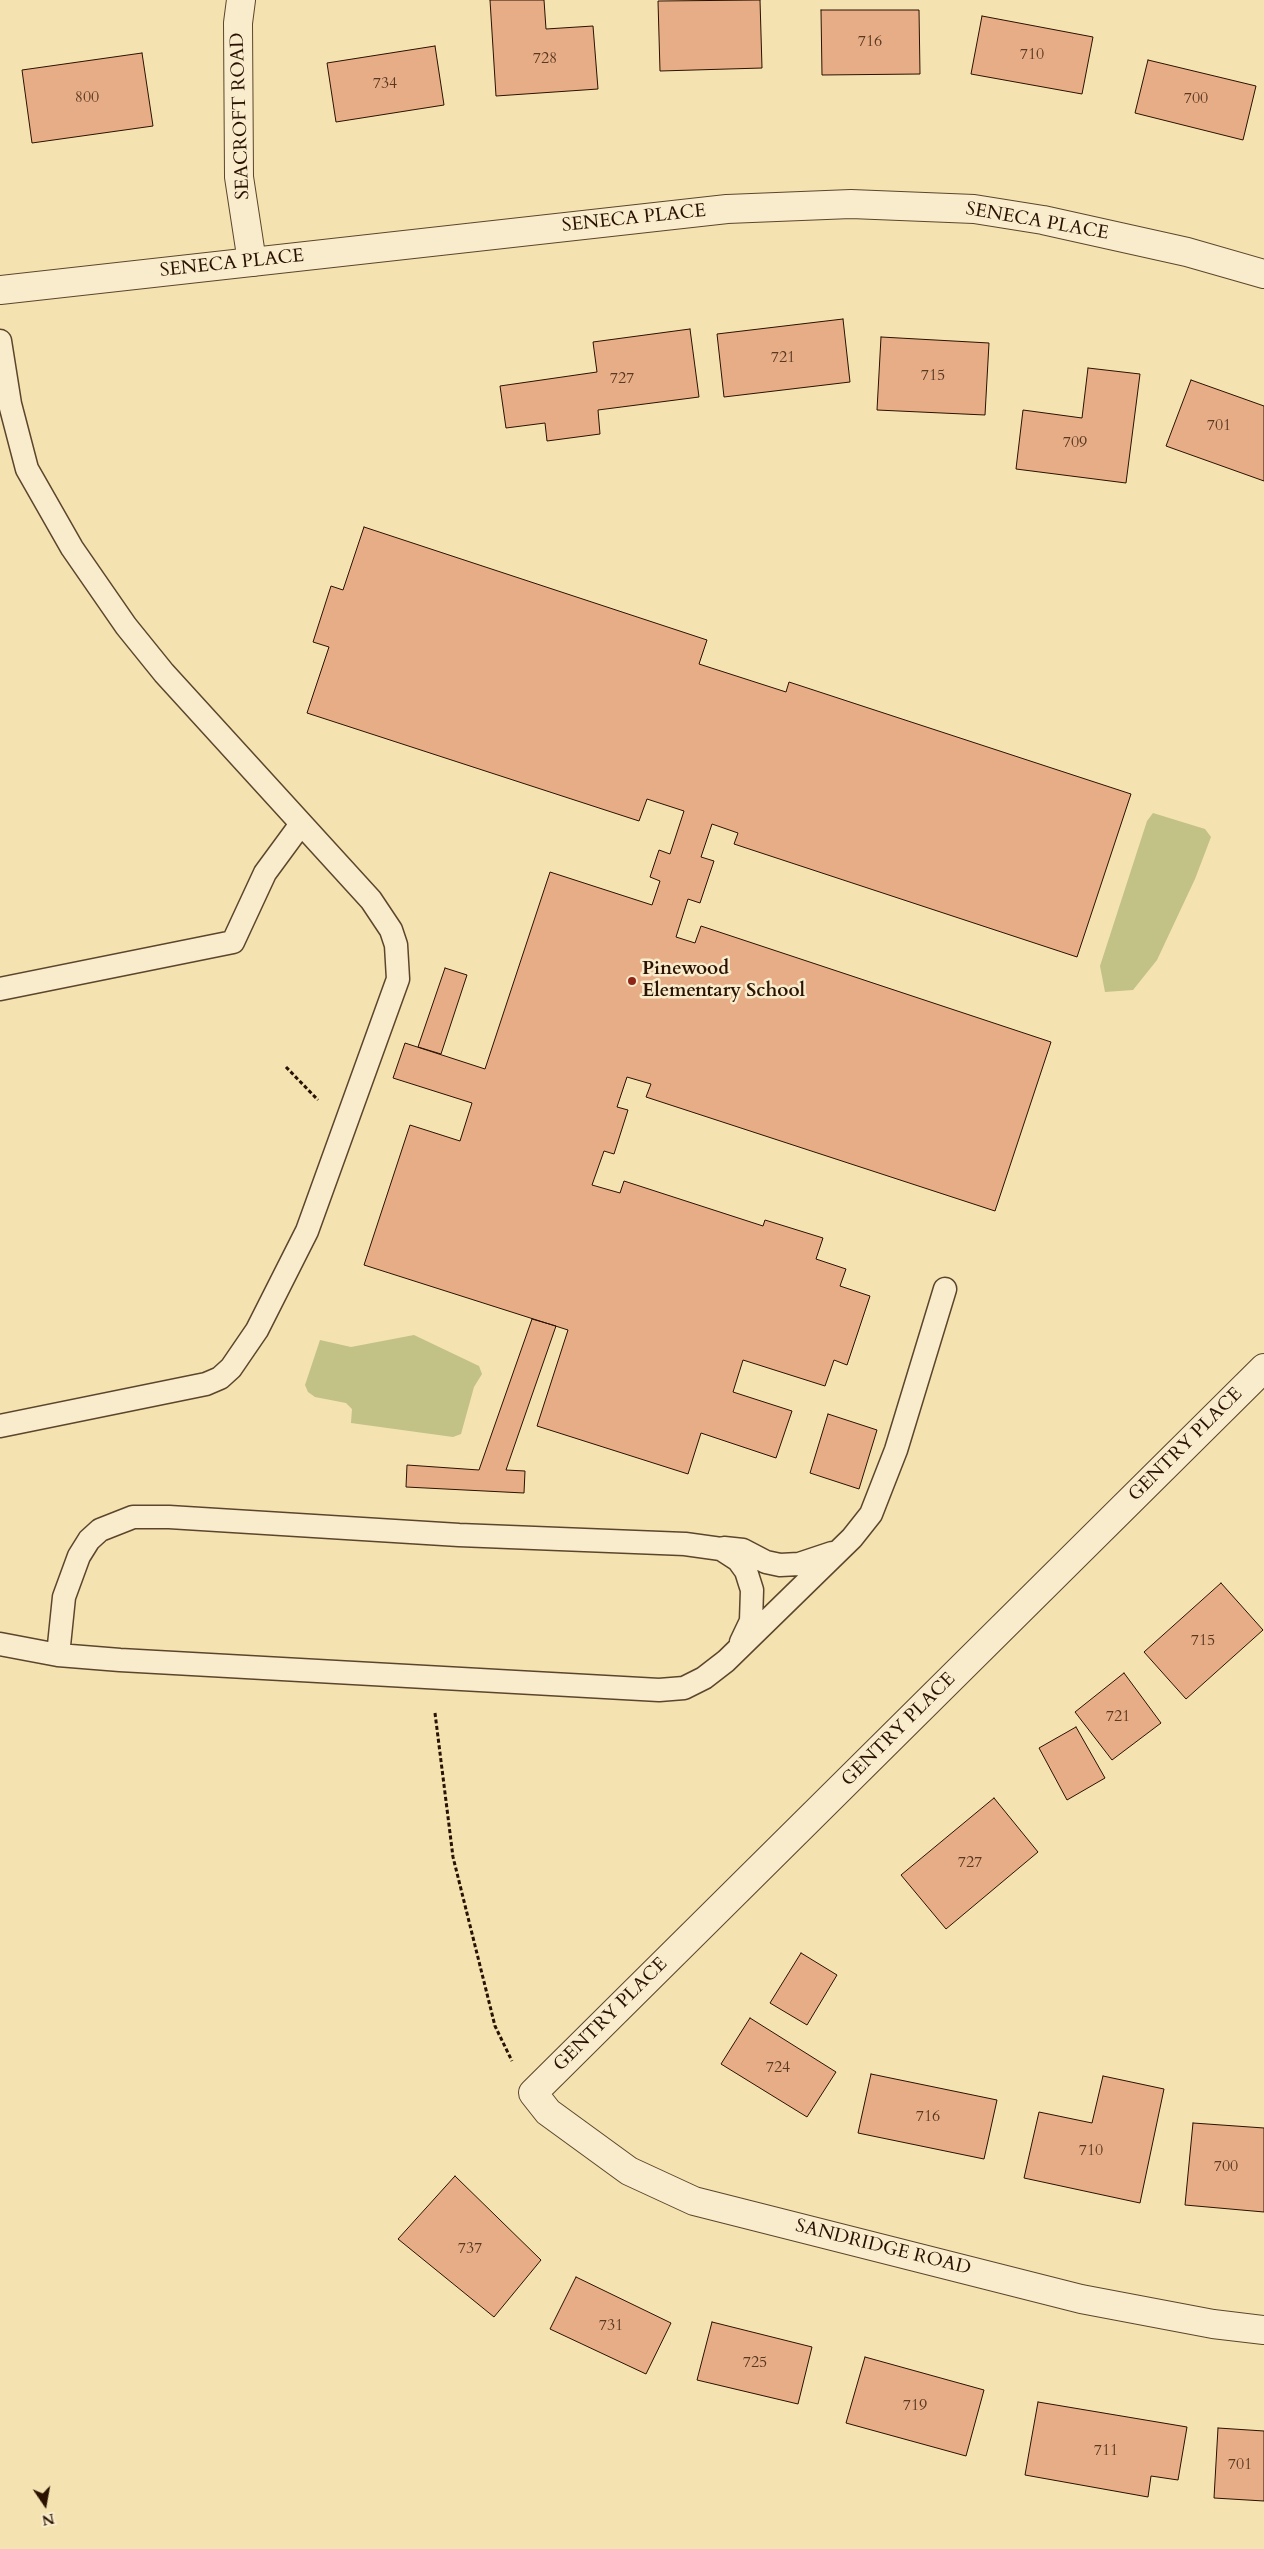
<!DOCTYPE html>
<style>
body{margin:0}
#map{position:relative;width:1264px;height:2549px;overflow:hidden;background:#f4e2b0;font-family:Cardo,serif}
canvas{display:block}
.north{position:absolute;left:20px;top:2479px;width:50px;height:50px;-webkit-text-stroke:4px #f8eccc;paint-order:stroke;rotate:168deg;font-size:14px;font-weight:700;line-height:20px;text-align:center;color:#2a1100}
.north::after{content:'';display:block;margin:auto;width:18px;height:22px;background:#2a1100;clip-path:polygon(50% 0,100% 100%,50% 72%,0 100%)}
</style>
<div id="map">
<canvas width="1264" height="2549"></canvas>
<div class="north">N</div>
</div>
<script>
const ctx = document.querySelector('canvas').getContext('2d');
ctx.lineJoin = 'round';
function fillPath(path, color) { ctx.fillStyle = color; ctx.fill(path, 'evenodd'); }
const poly = rows => new Path2D(rows.map(r => 'M' + r).join(''));
function trace(path, color, width, dash) { ctx.strokeStyle = color; ctx.lineWidth = width; ctx.lineCap = dash ? 'butt' : 'round'; ctx.setLineDash(dash || []); ctx.stroke(path); }
function drawText(font, color, halo, rows, align = 'center') {
  ctx.font = font + ' Cardo,serif'; ctx.lineWidth = 5; ctx.setLineDash([]); ctx.textBaseline = 'middle'; ctx.strokeStyle = halo; ctx.fillStyle = color; for (const [text, x, y, turn = 0] of rows) {
    ctx.save(); ctx.translate(x, y); ctx.rotate((+turn || 0) * Math.PI / 180); ctx.textAlign = isNaN(turn) ? turn : align; if (halo) ctx.strokeText(text, 0, 0); ctx.fillText(text, 0, 0); ctx.restore();
  }
}
const green = poly([
 [1153,813,1205,829,1211,837,1195,879,1157,960,1133,990,1105,992,1100,966,1147,821],
 [414,1335,479,1366,482,1374,474,1387,461,1434,453,1437,351,1423,352,1409,346,1403,315,1397,308,1392,305,1385,320,1340,351,1347]
]);
const building = poly([
 [490,0,544,0,546,29,593,26,598,89,496,96,490,0],
 [760,0,762,68,660,71,658,1,760,0],
 [821,10,919,10,920,74,822,75,821,10],
 [982,16,1093,37,1082,94,971,74,982,16],
 [435,46,444,105,336,122,327,63,435,46],
 [142,53,153,126,32,143,22,70,142,53],
 [1148,60,1256,86,1243,140,1135,113,1148,60],
 [843,319,850,382,724,397,717,334,843,319],
 [690,329,699,397,598,410,600,434,547,441,545,423,506,428,500,386,597,372,593,342,690,329],
 [881,337,989,343,985,415,877,410,881,337],
 [1088,368,1140,374,1126,483,1016,469,1023,410,1082,418,1088,368],
 [1191,380,1264,406,1264,481,1166,446,1191,380],
 [364,527,707,640,699,664,786,692,789,682,1131,794,1077,957,734,844,738,833,712,824,701,857,714,861,700,903,688,899,676,937,695,943,701,926,1051,1042,995,1211,646,1097,651,1084,627,1077,617,1107,628,1110,614,1154,604,1151,592,1185,620,1193,624,1181,763,1226,765,1220,823,1238,816,1259,846,1269,840,1286,870,1296,847,1365,834,1360,825,1386,743,1360,733,1392,792,1411,776,1458,701,1433,688,1474,537,1426,568,1330,364,1265,410,1125,460,1141,472,1103,393,1078,405,1043,485,1069,550,872,652,905,660,881,650,877,659,850,670,854,684,811,647,799,639,821,307,713,329,647,313,642,331,586,343,590,364,527],
 [445,968,467,975,441,1054,418,1047,445,968],
 [532,1319,556,1326,506,1470,525,1471,524,1493,406,1487,407,1465,479,1470,532,1319],
 [828,1414,877,1430,859,1489,810,1473,828,1414],
 [1221,1583,1263,1630,1186,1699,1144,1652,1221,1583],
 [1124,1673,1161,1723,1112,1760,1075,1712,1124,1673],
 [1076,1727,1105,1778,1067,1800,1039,1748,1076,1727],
 [994,1798,1038,1852,946,1929,901,1875,994,1798],
 [801,1953,837,1975,807,2025,770,2003,801,1953],
 [750,2018,836,2072,807,2117,721,2064,750,2018],
 [871,2074,997,2100,984,2159,858,2133,871,2074],
 [1103,2076,1164,2089,1140,2203,1024,2178,1039,2112,1092,2123,1103,2076],
 [1193,2123,1264,2128,1264,2212,1185,2205,1193,2123],
 [455,2176,541,2260,494,2317,398,2239,455,2176],
 [576,2277,671,2323,646,2374,550,2329,576,2277],
 [712,2322,812,2347,798,2404,697,2380,712,2322],
 [865,2357,984,2390,966,2456,846,2423,865,2357],
 [1038,2402,1187,2427,1178,2480,1151,2476,1148,2497,1025,2475,1038,2402],
 [1218,2428,1264,2431,1264,2501,1214,2498,1218,2428]
]);
const path = poly([
 [286,1067,318,1100],
 [435,1713,453,1857,495,2026,512,2061]
]);
const service = poly([
 [0,341,10,404,27,469,72,548,126,626,164,673,371,900,391,930,396,945,398,979,307,1231,257,1330,231,1368,220,1378,206,1384,0,1426],
 [0,989,233,942,265,873,301,824],
 [724,1548,743,1550,766,1562,780,1565,799,1564,832,1553],
 [0,1644,58,1655,120,1660,659,1690,684,1688,704,1678,726,1661,852,1538,871,1514,896,1450,945,1289],
 [58,1655,64,1597,79,1556,89,1540,100,1530,133,1517,169,1517,459,1535,685,1544,721,1549,738,1560,746,1571,752,1590,751,1621,741,1642]
]);
const minor = poly([
 [241,0,238,23,239,177,252,262],
 [1264,1368,533,2093,548,2112,629,2171,694,2201,1081,2299,1213,2324,1264,2330]
]);
const tertiary = poly([
 [0,290,727,209,851,204,974,209,1043,220,1187,252,1264,274]
]);
const markers = [
 [632,981,5,"#8f2418"]
];
const numberNames = [
 ["716",870,42],
 ["710",1032,55],
 ["728",545,59],
 ["734",385,84],
 ["800",87,98],
 ["700",1196,99],
 ["721",783,358],
 ["715",933,376],
 ["727",622,379],
 ["701",1219,426],
 ["709",1075,443],
 ["715",1203,1641],
 ["721",1118,1717],
 ["727",970,1863],
 ["724",778,2068],
 ["716",928,2117],
 ["710",1091,2151],
 ["700",1226,2167],
 ["737",470,2249],
 ["731",611,2326],
 ["725",755,2363],
 ["719",915,2406],
 ["711",1106,2451],
 ["701",1240,2465]
];
const streetNames = [
 ["SEACROFT ROAD",241,116,-92],
 ["SENECA PLACE",634,219,-6],
 ["SENECA PLACE",1037,222,10],
 ["SENECA PLACE",232,264,-6],
 ["GENTRY PLACE",1186,1445,-45],
 ["GENTRY PLACE",899,1730,-45],
 ["GENTRY PLACE",611,2015,-45],
 ["SANDRIDGE ROAD",883,2248,14]
];
const poiNames = [
 ["Pinewood",642,970],
 ["Elementary School",642,992]
];
fillPath(green, '#c2c186');
fillPath(building, '#e7ad86');
trace(building, '#2a1100', 1);
trace(service, '#5c452c', 25);
trace(minor, '#5c452c', 30);
trace(tertiary, '#5c452c', 30);
trace(path, '#2a1100', 3, [4, 2.5]);
trace(service, '#f8eccc', 22);
trace(minor, '#f8eccc', 28);
trace(tertiary, '#f8eccc', 28);
for (const [x, y, r, color] of markers) { const dot = new Path2D(); dot.arc(x, y, r, 0, 2 * Math.PI); ctx.fillStyle = color; ctx.fill(dot); trace(dot, '#f8eccc', 2); }
drawText('16px', '#593822', null, numberNames);
drawText('19px', '#2a1100', '#f8eccc', streetNames);
drawText('bold 19px', '#2a1100', '#f8eccc', poiNames, 'left');
</script>
